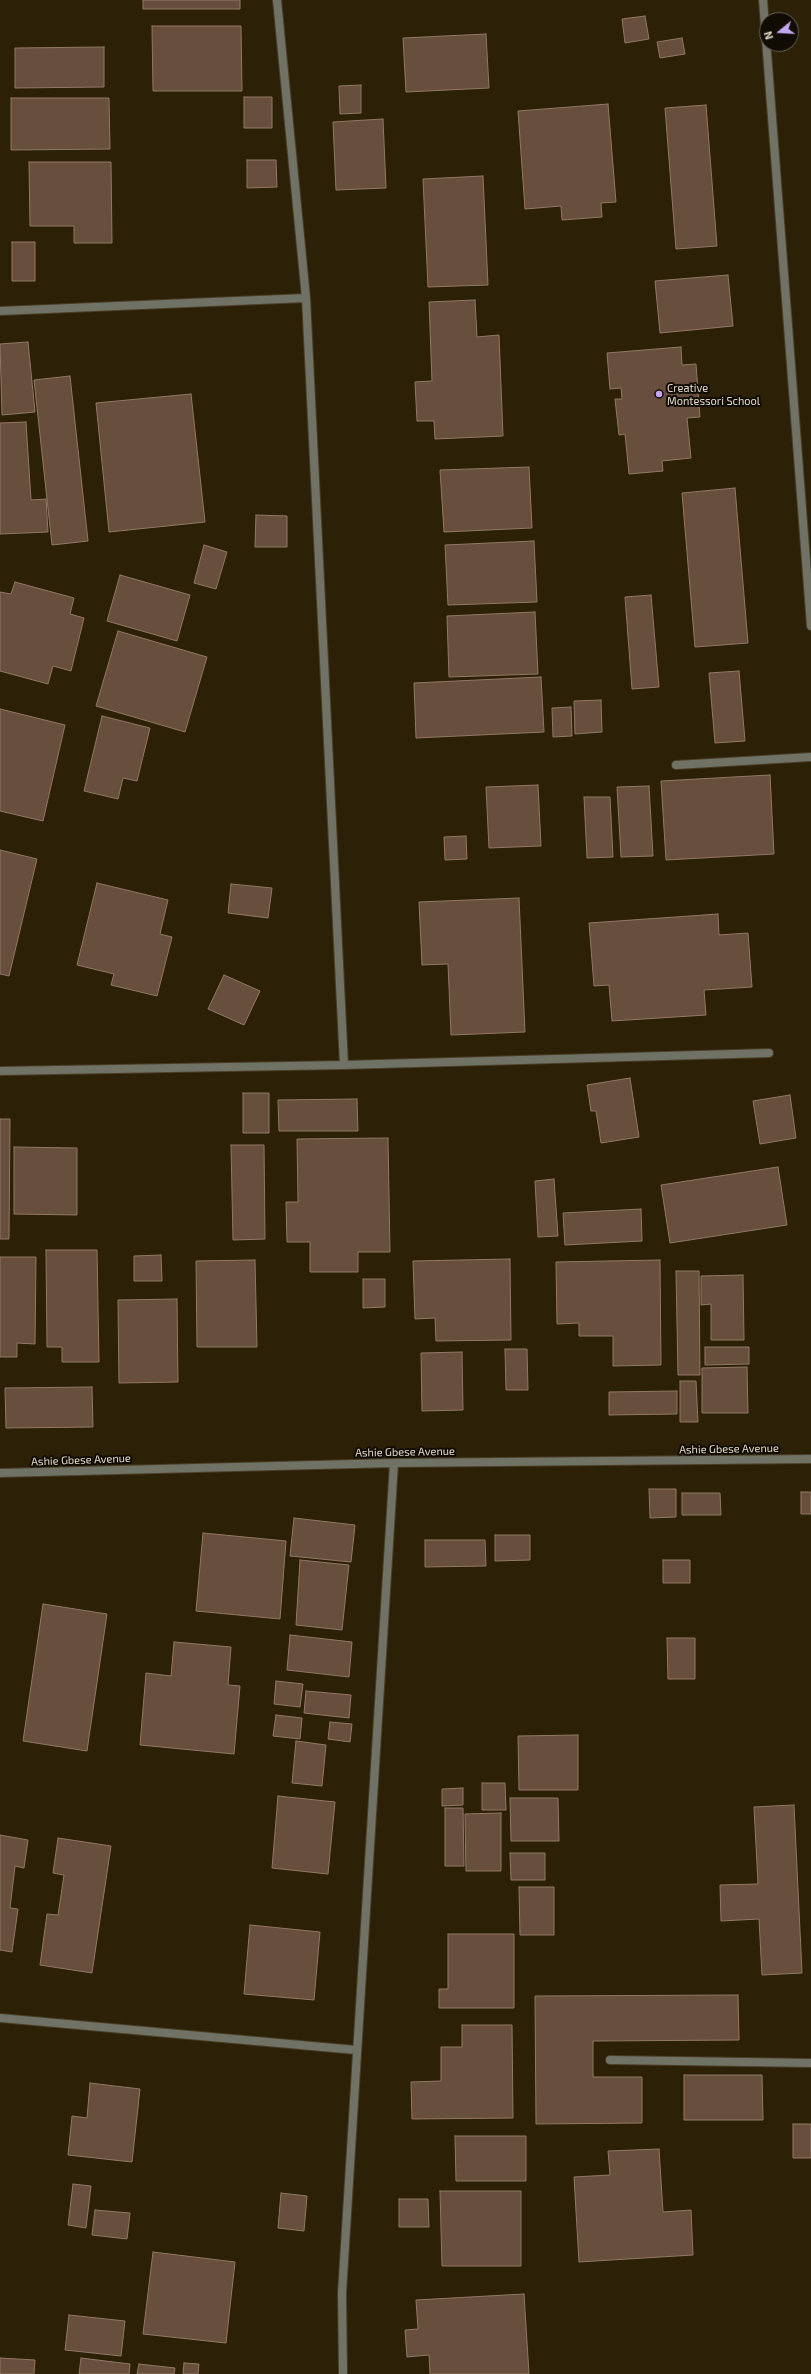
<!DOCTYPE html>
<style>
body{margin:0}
#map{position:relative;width:811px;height:2374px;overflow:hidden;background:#2c2107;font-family:"Exo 2",sans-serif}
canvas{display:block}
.north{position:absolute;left:759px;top:12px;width:40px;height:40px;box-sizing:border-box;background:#110c03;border:1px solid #645e53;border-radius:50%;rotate:252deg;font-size:11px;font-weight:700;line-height:16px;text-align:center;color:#e0d8ca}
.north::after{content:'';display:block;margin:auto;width:14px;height:18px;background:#c4a7f1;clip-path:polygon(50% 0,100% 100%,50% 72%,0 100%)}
</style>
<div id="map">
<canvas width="811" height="2374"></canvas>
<div class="north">N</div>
</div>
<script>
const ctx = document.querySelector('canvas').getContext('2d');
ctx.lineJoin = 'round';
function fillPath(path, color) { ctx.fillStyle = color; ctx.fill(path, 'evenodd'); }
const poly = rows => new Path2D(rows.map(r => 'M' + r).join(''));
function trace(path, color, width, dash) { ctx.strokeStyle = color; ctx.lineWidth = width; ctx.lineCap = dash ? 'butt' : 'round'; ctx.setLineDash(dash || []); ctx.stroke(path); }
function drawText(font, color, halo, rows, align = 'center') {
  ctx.font = font + ' "Exo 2",sans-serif'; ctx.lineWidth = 4; ctx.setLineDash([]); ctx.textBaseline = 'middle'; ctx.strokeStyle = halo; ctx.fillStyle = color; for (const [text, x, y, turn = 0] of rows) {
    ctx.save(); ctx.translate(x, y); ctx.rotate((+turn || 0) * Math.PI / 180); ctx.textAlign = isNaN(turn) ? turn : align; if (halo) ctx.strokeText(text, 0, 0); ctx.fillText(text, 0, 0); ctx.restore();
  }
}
const building = poly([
 [143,0,240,0,240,9,143,9,143,0],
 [645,16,649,39,625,43,622,19,645,16],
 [152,26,241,26,242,91,153,91,152,26],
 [486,34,489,88,406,92,403,38,486,34],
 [682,38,685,54,660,58,657,42,682,38],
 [104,47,104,87,15,88,15,48,104,47],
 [361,85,361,113,340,114,339,86,361,85],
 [244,97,272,97,272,128,244,128,244,97],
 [11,98,109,98,110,149,11,150,11,98],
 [608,104,616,202,601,203,602,217,562,220,561,206,525,209,518,111,608,104],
 [706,105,717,246,676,249,665,108,706,105],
 [383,119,386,188,336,190,333,122,383,119],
 [247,160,276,160,277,187,247,188,247,160],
 [29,162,111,162,112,243,74,243,74,226,30,226,29,162],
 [483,176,488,285,428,287,423,179,483,176],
 [12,242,35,242,35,281,12,281,12,242],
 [728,275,733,326,660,333,655,281,728,275],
 [475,300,477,337,499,335,503,436,435,439,434,421,417,421,415,382,432,381,429,302,475,300],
 [28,342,35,412,2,415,0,344,28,342],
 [681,347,682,365,696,364,700,417,687,418,691,458,662,461,663,471,629,474,625,434,619,435,615,399,622,399,621,388,610,389,607,353,681,347],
 [70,376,88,541,52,545,34,380,70,376],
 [191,394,205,522,109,532,96,403,191,394],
 [26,422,31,500,46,499,48,532,0,534,0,423,26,422],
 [529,467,532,528,444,532,440,470,529,467],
 [735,488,748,643,695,647,682,493,735,488],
 [256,515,287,516,287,547,255,547,256,515],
 [534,541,537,602,448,605,445,545,534,541],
 [204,545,227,552,216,589,194,583,204,545],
 [120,575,190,595,177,641,107,621,120,575],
 [15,582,74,598,70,614,84,618,71,671,53,666,48,684,0,671,0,592,11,594,15,582],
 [651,595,659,687,632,689,625,597,651,595],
 [535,612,538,674,449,677,447,616,535,612],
 [118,631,207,657,185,732,96,706,118,631],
 [739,671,745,741,715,743,709,673,739,671],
 [541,677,544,732,416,738,414,683,541,677],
 [601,700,602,732,575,734,574,701,601,700],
 [571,707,572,736,553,737,552,708,571,707],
 [0,709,65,725,43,821,0,811,0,709],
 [102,716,150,728,137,781,123,778,118,799,84,791,102,716],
 [770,775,774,854,666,860,661,781,770,775],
 [538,785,541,846,489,848,486,787,538,785],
 [649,786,653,856,621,857,617,787,649,786],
 [584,797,610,797,613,857,587,858,584,797],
 [466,836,467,859,445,860,444,837,466,836],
 [0,850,37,859,9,976,0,974,0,850],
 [97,883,168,900,160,934,172,937,157,996,111,985,114,974,77,965,97,883],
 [231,884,272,888,268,918,228,913,231,884],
 [519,898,525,1032,451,1035,448,964,422,965,419,902,519,898],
 [718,914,719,935,748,933,752,987,704,990,706,1015,612,1021,609,985,594,986,589,923,718,914],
 [224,975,260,991,244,1025,208,1009,224,975],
 [630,1078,639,1137,601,1143,596,1111,591,1111,587,1085,630,1078],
 [243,1093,269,1093,269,1133,243,1133,243,1093],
 [790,1095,796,1138,760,1144,753,1101,790,1095],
 [357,1099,358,1131,279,1131,278,1100,357,1099],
 [0,1119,10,1119,9,1239,0,1239,0,1119],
 [388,1138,390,1252,358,1252,358,1272,310,1272,310,1242,287,1242,286,1202,298,1202,297,1139,388,1138],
 [231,1145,264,1145,265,1239,233,1240,231,1145],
 [14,1147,77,1148,77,1215,14,1214,14,1147],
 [778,1167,787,1225,670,1243,661,1185,778,1167],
 [554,1179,558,1236,538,1237,535,1181,554,1179],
 [641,1209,642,1241,565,1245,563,1213,641,1209],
 [46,1250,97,1250,99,1362,62,1362,62,1347,47,1347,46,1250],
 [161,1255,162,1281,134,1281,134,1256,161,1255],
 [0,1257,36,1257,35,1344,17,1343,17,1357,0,1357,0,1257],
 [510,1259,511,1340,436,1341,435,1318,415,1319,413,1261,510,1259],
 [255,1260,257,1347,197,1347,196,1261,255,1260],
 [660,1260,661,1365,613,1366,613,1336,579,1336,579,1323,557,1324,556,1262,660,1260],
 [676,1271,699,1271,700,1375,678,1375,676,1271],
 [743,1275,744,1340,711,1340,711,1304,701,1305,701,1276,743,1275],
 [363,1279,385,1279,385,1307,363,1308,363,1279],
 [177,1299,178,1382,119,1383,118,1300,177,1299],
 [705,1347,749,1347,749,1364,705,1365,705,1347],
 [505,1349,527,1349,528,1390,506,1390,505,1349],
 [462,1352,463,1410,422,1411,421,1353,462,1352],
 [747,1367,748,1413,702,1413,702,1368,747,1367],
 [680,1381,696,1381,698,1422,680,1422,680,1381],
 [92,1387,93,1427,6,1428,5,1388,92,1387],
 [677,1391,677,1414,609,1415,609,1392,677,1391],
 [649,1489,676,1489,676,1517,650,1518,649,1489],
 [801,1492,811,1492,811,1514,801,1514,801,1492],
 [682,1493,720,1493,721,1515,682,1515,682,1493],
 [294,1518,355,1525,351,1562,290,1556,294,1518],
 [203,1533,286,1541,280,1619,196,1611,203,1533],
 [495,1535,530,1535,530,1560,495,1561,495,1535],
 [425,1540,485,1540,486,1566,425,1567,425,1540],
 [300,1560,349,1565,342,1630,296,1625,300,1560],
 [663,1560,690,1560,690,1583,663,1583,663,1560],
 [43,1604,107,1614,87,1751,23,1741,43,1604],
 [290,1635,352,1642,349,1677,287,1670,290,1635],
 [667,1638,695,1638,695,1679,668,1679,667,1638],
 [174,1642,231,1647,228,1685,240,1686,234,1754,140,1745,146,1673,171,1676,174,1642],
 [276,1681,303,1684,300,1707,274,1704,276,1681],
 [306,1691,351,1695,349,1718,304,1713,306,1691],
 [276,1715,302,1718,300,1739,273,1736,276,1715],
 [330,1722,352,1724,350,1742,328,1739,330,1722],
 [578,1735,578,1790,519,1790,518,1736,578,1735],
 [296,1741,326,1745,322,1786,292,1783,296,1741],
 [482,1783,505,1783,506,1810,482,1810,482,1783],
 [463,1788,463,1805,442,1806,442,1789,463,1788],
 [278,1796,335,1802,328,1874,272,1868,278,1796],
 [510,1798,558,1798,559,1841,511,1841,510,1798],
 [794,1805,802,1973,762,1975,759,1919,721,1921,720,1885,758,1884,754,1807,794,1805],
 [445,1808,463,1808,464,1866,445,1866,445,1808],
 [501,1813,501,1871,466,1871,465,1814,501,1813],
 [0,1835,28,1840,24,1868,15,1866,10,1908,18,1909,12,1952,0,1950,0,1835],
 [58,1838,111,1846,92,1973,40,1965,47,1914,58,1915,64,1875,53,1873,58,1838],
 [510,1853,545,1853,545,1880,511,1880,510,1853],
 [519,1887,554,1887,554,1935,520,1935,519,1887],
 [250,1925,320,1932,314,2000,244,1994,250,1925],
 [448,1934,514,1934,514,2008,439,2008,439,1989,448,1989,448,1934],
 [738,1995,739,2040,593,2041,593,2077,642,2077,642,2123,536,2124,535,1996,738,1995],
 [462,2025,512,2025,513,2118,412,2119,411,2082,441,2081,441,2047,462,2047,462,2025],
 [684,2075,762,2075,763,2120,684,2120,684,2075],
 [90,2083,140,2089,132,2162,68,2155,72,2116,87,2118,90,2083],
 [793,2124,811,2124,811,2158,793,2158,793,2124],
 [455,2136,526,2136,526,2181,456,2181,455,2136],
 [659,2149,663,2212,691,2210,693,2255,579,2262,574,2177,610,2175,608,2151,659,2149],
 [73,2184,91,2186,86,2228,68,2225,73,2184],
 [440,2191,521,2191,521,2266,442,2266,440,2191],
 [281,2193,307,2196,304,2231,278,2228,281,2193],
 [399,2199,428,2199,429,2227,399,2227,399,2199],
 [95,2210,130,2213,127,2239,92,2235,95,2210],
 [153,2252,235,2262,226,2343,143,2334,153,2252],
 [524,2294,529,2374,430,2374,429,2355,407,2357,405,2330,418,2329,416,2300,524,2294],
 [69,2315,125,2321,121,2356,65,2350,69,2315],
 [0,2358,35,2360,34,2374,0,2374,0,2358],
 [81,2358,130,2364,129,2374,79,2374,81,2358],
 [184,2363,199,2364,198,2374,183,2374,184,2363],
 [139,2364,175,2368,174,2374,137,2374,139,2364]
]);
const lane = poly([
 [676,765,811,757],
 [610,2060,811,2063]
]);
const street = poly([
 [277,0,306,298,344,1065],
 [763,0,811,626],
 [0,311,306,298],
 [0,1071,344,1065,769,1053],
 [0,1473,394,1463,811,1459],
 [0,2018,356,2050],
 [343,2374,342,2293,394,1463]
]);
const markers = [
 [659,394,4,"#c4a7f1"]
];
const poiNames = [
 ["Creative",667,388],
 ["Montessori School",667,401]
];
const streetNames = [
 ["Ashie Gbese Avenue",729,1449,-1],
 ["Ashie Gbese Avenue",405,1452,-1],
 ["Ashie Gbese Avenue",81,1460,-2]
];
fillPath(building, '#674e3d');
trace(building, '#927865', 1);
trace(lane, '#493e26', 10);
trace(street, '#493e26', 10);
trace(lane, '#707265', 8);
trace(street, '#707265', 8);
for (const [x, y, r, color] of markers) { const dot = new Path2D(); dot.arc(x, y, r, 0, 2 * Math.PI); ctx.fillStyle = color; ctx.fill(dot); trace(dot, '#110c03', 1.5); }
drawText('11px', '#e0d8ca', '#110c03', poiNames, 'left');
drawText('11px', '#e0d8ca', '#110c03', streetNames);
</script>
